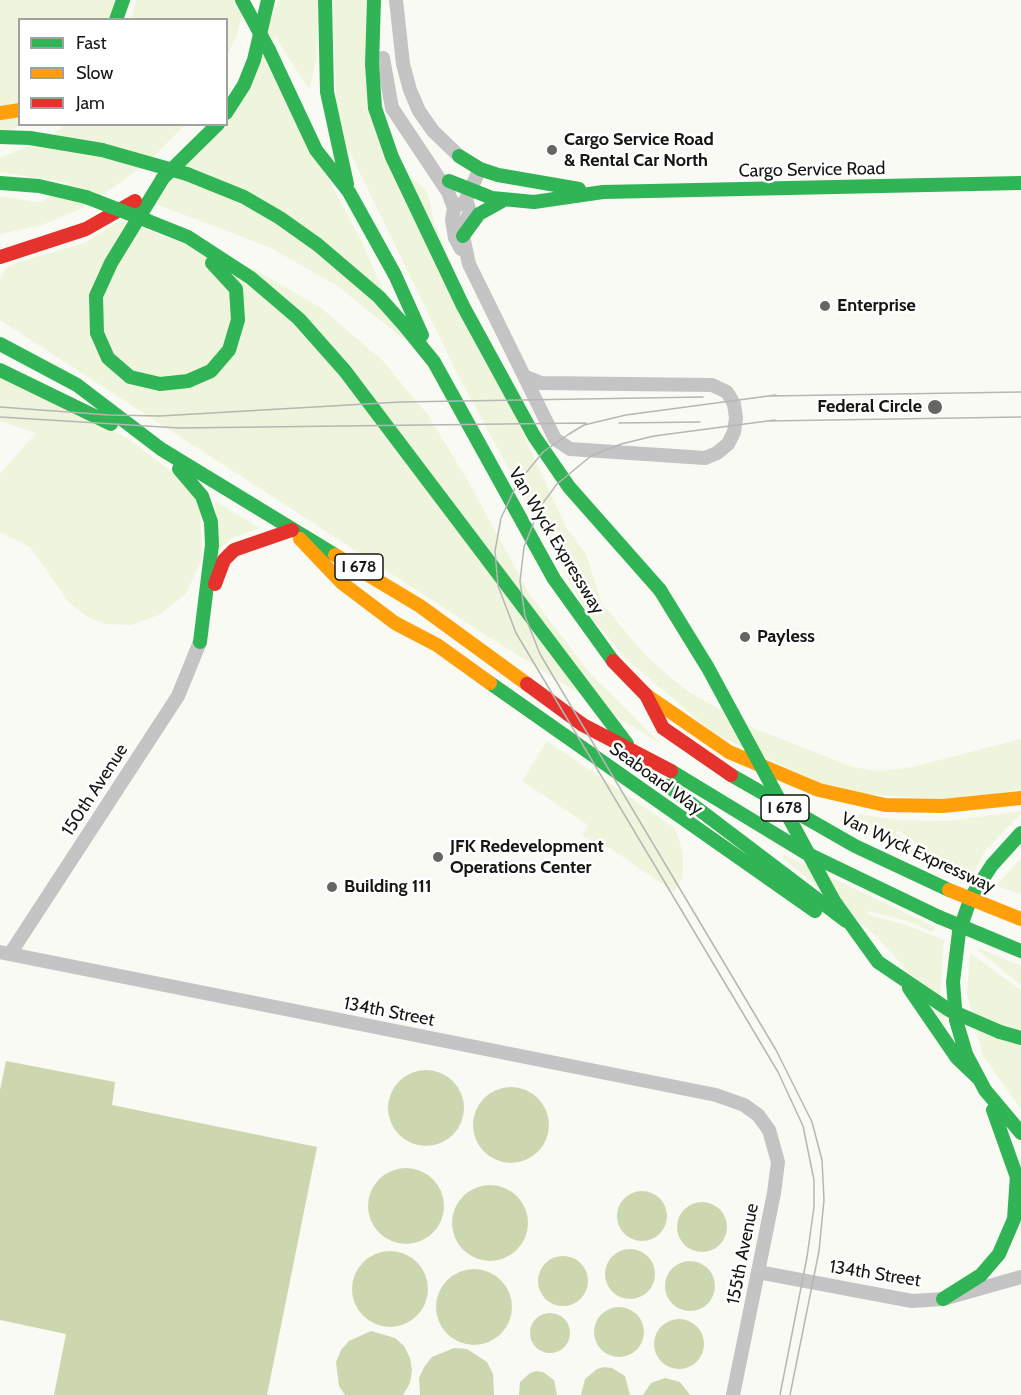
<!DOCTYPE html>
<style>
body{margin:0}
#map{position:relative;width:1021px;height:1395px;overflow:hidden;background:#f8faf3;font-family:Cabin,sans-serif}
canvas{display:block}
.legend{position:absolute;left:18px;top:18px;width:210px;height:108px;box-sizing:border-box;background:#fff;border:2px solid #a1a2a0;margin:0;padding:8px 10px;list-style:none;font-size:18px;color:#151712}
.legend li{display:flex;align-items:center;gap:12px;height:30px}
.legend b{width:30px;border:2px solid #a1a2a0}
</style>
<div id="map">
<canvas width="1021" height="1395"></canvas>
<ul class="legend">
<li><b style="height:8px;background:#30b455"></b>Fast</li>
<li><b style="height:8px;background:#ff9f0a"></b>Slow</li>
<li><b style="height:8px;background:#e5322d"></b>Jam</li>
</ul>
</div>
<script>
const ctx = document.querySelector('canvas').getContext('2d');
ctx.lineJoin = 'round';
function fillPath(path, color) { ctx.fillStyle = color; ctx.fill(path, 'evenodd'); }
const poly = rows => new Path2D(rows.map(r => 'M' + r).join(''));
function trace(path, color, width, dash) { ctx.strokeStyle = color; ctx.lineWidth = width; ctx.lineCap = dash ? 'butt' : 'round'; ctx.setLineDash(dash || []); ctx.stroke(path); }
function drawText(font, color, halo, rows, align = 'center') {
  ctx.font = font + ' Cabin,sans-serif'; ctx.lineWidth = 5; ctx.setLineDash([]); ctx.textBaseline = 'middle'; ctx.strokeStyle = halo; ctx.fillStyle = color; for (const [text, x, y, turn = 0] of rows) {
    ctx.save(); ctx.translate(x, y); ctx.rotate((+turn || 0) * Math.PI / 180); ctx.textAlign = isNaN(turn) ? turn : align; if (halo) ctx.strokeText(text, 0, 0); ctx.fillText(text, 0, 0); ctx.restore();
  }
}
const green = poly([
 [0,0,114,0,110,19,20,20,20,125,0,135],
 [136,0,246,0,237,35,227,55,226,20,131,20],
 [279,0,318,0,316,61,309,89,275,37,265,61,361,240,405,340,337,286,271,248,156,204,129,223,254,269,321,308,382,360,428,415,468,481,530,595,589,672,662,745,492,639,0,320,0,279,5,269,18,262,84,243,144,206,223,125],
 [333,0,369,0,369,58,401,168,426,190,431,205,434,223,526,441,567,529,586,554,602,604,648,658,687,691,753,728,853,767,880,771,912,767,1021,739,1021,789,963,801,839,792,715,734,624,657,584,608,458,375,342,136,336,107],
 [65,125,185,125,147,163,87,206,42,225,0,234,0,196,41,203,68,183,0,172,0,158,36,143,39,146],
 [0,377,24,384,129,439,187,484,200,506,202,559,186,594,159,615,131,625,105,624,86,616,68,601,30,547,0,532,0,474,36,433,0,421],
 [215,501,260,528,232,538,218,550],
 [547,741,675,828,683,853,683,877,674,892,601,842,598,846,582,835,588,825,522,781],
 [1021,811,1021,814,985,851,972,876,940,861,898,830,896,833,938,864,957,873,955,878,840,821,844,812,899,820,947,821],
 [784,855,935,927,933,932,908,921,867,911,867,914,906,925,944,940,940,992,946,1027,910,974,877,937,783,858],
 [1021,858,1021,894,996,886],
 [979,948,1021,966,1021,985,978,950],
 [970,953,1021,990,1021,1109,983,1056,967,994]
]);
const water = poly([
 [6,1061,115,1082,112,1105,317,1147,267,1395,54,1395,66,1334,0,1320,0,1090],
 '388 1108a38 38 0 1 1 76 0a38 38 0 1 1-76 0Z',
 '473 1125a38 38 0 1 1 76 0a38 38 0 1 1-76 0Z',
 '368 1206a38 38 0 1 1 76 0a38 38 0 1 1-76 0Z',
 '452 1223a38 38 0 1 1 76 0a38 38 0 1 1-76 0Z',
 '617 1216a25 25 0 1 1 50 0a25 25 0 1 1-50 0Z',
 '677 1227a25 25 0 1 1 50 0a25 25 0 1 1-50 0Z',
 '605 1274a25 25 0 1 1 50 0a25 25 0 1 1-50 0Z',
 '352 1289a38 38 0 1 1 76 0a38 38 0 1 1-76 0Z',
 '538 1281a25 25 0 1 1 50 0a25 25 0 1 1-50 0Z',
 '665 1286a25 25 0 1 1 50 0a25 25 0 1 1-50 0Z',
 '436 1307a38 38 0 1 1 76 0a38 38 0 1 1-76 0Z',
 '594 1332a25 25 0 1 1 50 0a25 25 0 1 1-50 0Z',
 '530 1333a20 20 0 1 1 40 0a20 20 0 1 1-40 0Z',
 '654 1344a25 25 0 1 1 50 0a25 25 0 1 1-50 0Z',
 [371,1331,395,1338,404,1346,410,1358,412,1370,410,1383,403,1395,345,1395,339,1386,336,1362,341,1350,349,1341],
 [454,1348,467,1349,487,1362,493,1374,494,1395,420,1395,419,1378,424,1367,432,1357],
 [604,1367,612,1368,625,1376,630,1395,581,1395,585,1379,597,1369],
 [536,1371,543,1372,554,1380,557,1395,519,1395,520,1382,530,1373],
 [665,1378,680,1382,690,1395,643,1395,651,1383]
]);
const street = poly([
 [396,0,403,64,410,90,419,111,433,131,459,156],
 [383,58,392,108,448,192,454,208],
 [480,169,466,199,470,212,463,226,463,236,469,264,555,439,570,449,705,458,717,453,728,444,734,432,736,418,734,404,727,392,712,385,541,383,526,377],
 [460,204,454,208,452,220,455,238,461,249],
 [0,952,716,1095,744,1105,758,1115,769,1130,778,1162,774,1193,733,1395],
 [10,954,178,696,200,642],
 [758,1272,912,1301,943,1299,1021,1277]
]);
const fast = poly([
 [325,0,327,92,347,184],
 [374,0,372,64,375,108,392,157,463,306,534,436,569,487,660,590],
 [116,20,123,0],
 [269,50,316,150,349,192,395,275,422,335],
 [226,113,244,85,254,60,268,0],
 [0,137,30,138,102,150],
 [459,156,480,169,498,175,579,189],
 [187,174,244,197,280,218,318,245,379,297,404,325,434,362,554,579,613,661],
 [163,178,111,263,96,296,97,333,108,358,130,377,160,384,188,381,211,371,229,350,238,320,236,289,212,263],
 [162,179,218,124],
 [449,181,492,198,534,202,603,192,1021,183],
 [0,183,39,186,86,197],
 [148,221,188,237,251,278,299,319,345,371,627,744],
 [463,236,479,214,504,200],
 [0,344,77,385,161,449,335,555],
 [0,370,111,424],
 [179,469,202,496,211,522,212,545,200,642],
 [490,683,815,911],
 [671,771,806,853,939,917],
 [731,775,855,846,949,890],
 [668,786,846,921],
 [1021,833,992,865,971,897,959,932,953,982,956,1020,966,1054,985,1090,1021,1133],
 [980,934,1021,951],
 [909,988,957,1058,978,1078],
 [1000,1032,1021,1038],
 [993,1110,1020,1186],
 [943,1299,981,1275,999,1254,1014,1219,1017,1175]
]);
const slow = poly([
 [0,113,20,110],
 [300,539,342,583,395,623,437,645,490,683],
 [335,555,420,606,527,684],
 [649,697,729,752,819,790,885,805,943,806,1021,798],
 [991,907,1021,919]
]);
const jam = poly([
 [0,257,86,229,135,201],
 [215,584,224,560,234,550,292,530],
 [613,661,646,695,663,728,731,775],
 [527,684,583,725,671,771]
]);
const tram = poly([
 [776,395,626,415,584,425,569,434,543,452,517,484,501,518,495,551,498,586,516,633,778,1072,803,1126,814,1180,814,1207,807,1257,780,1395],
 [769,396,1021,392],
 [0,407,109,415,160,416,400,402,703,397],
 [0,417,179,428,586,423],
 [775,420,654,436,621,444,591,456,557,484,540,507,524,547,520,581,525,616,540,654,776,1050,812,1122,822,1160,824,1200,819,1251,790,1395],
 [766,421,1021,417],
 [619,423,700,422]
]);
const fastBridge = poly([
 [242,0,269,50],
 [102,150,187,174],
 [86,197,148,221],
 [660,590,708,668,834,901,878,962,949,1010,1000,1032],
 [939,917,980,934]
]);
const slowBridge = poly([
 [949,890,991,907]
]);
const markers = [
 [552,150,6,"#646661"],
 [825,306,6,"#646661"],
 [935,407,8,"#646661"],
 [745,637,6,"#646661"],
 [438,857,6,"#646661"],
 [332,887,6,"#646661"]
];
const shields = [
 [359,567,48],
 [785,808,48]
];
const shieldNames = [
 ["I 678",359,567],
 ["I 678",785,808]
];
const poiNames = [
 ["Cargo Service Road",564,140],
 ["& Rental Car North",564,161],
 ["Enterprise",837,306],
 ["Federal Circle",922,407,"right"],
 ["Payless",757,637],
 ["JFK Redevelopment",450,847],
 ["Operations Center",450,868],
 ["Building 111",344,887]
];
const streetNames = [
 ["Cargo Service Road",812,170,-1],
 ["Van Wyck Expressway",556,541,59],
 ["Seaboard Way",656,779,36],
 ["150th Avenue",95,790,-57],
 ["Van Wyck Expressway",918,853,25],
 ["134th Street",389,1012,11],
 ["155th Avenue",743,1254,-79],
 ["134th Street",875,1274,9]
];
fillPath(green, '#eef5dc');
fillPath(water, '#ccd7af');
trace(street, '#c3c4c3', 14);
trace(fast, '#30b455', 14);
trace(slow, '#ff9f0a', 14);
trace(jam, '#e5322d', 14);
trace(tram, '#b6b6b4', 1.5);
trace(fastBridge, '#30b455', 14);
trace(slowBridge, '#ff9f0a', 14);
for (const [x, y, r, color] of markers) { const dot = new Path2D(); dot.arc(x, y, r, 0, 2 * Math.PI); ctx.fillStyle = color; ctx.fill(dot); trace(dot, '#fff', 2); }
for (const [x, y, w] of shields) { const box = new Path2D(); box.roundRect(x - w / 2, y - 13, w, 26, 4.5); ctx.fillStyle = '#fff'; ctx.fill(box); trace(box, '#151712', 1.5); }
drawText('bold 16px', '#151712', null, shieldNames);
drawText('bold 18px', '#151712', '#fff', poiNames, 'left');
drawText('18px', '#151712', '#fff', streetNames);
</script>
